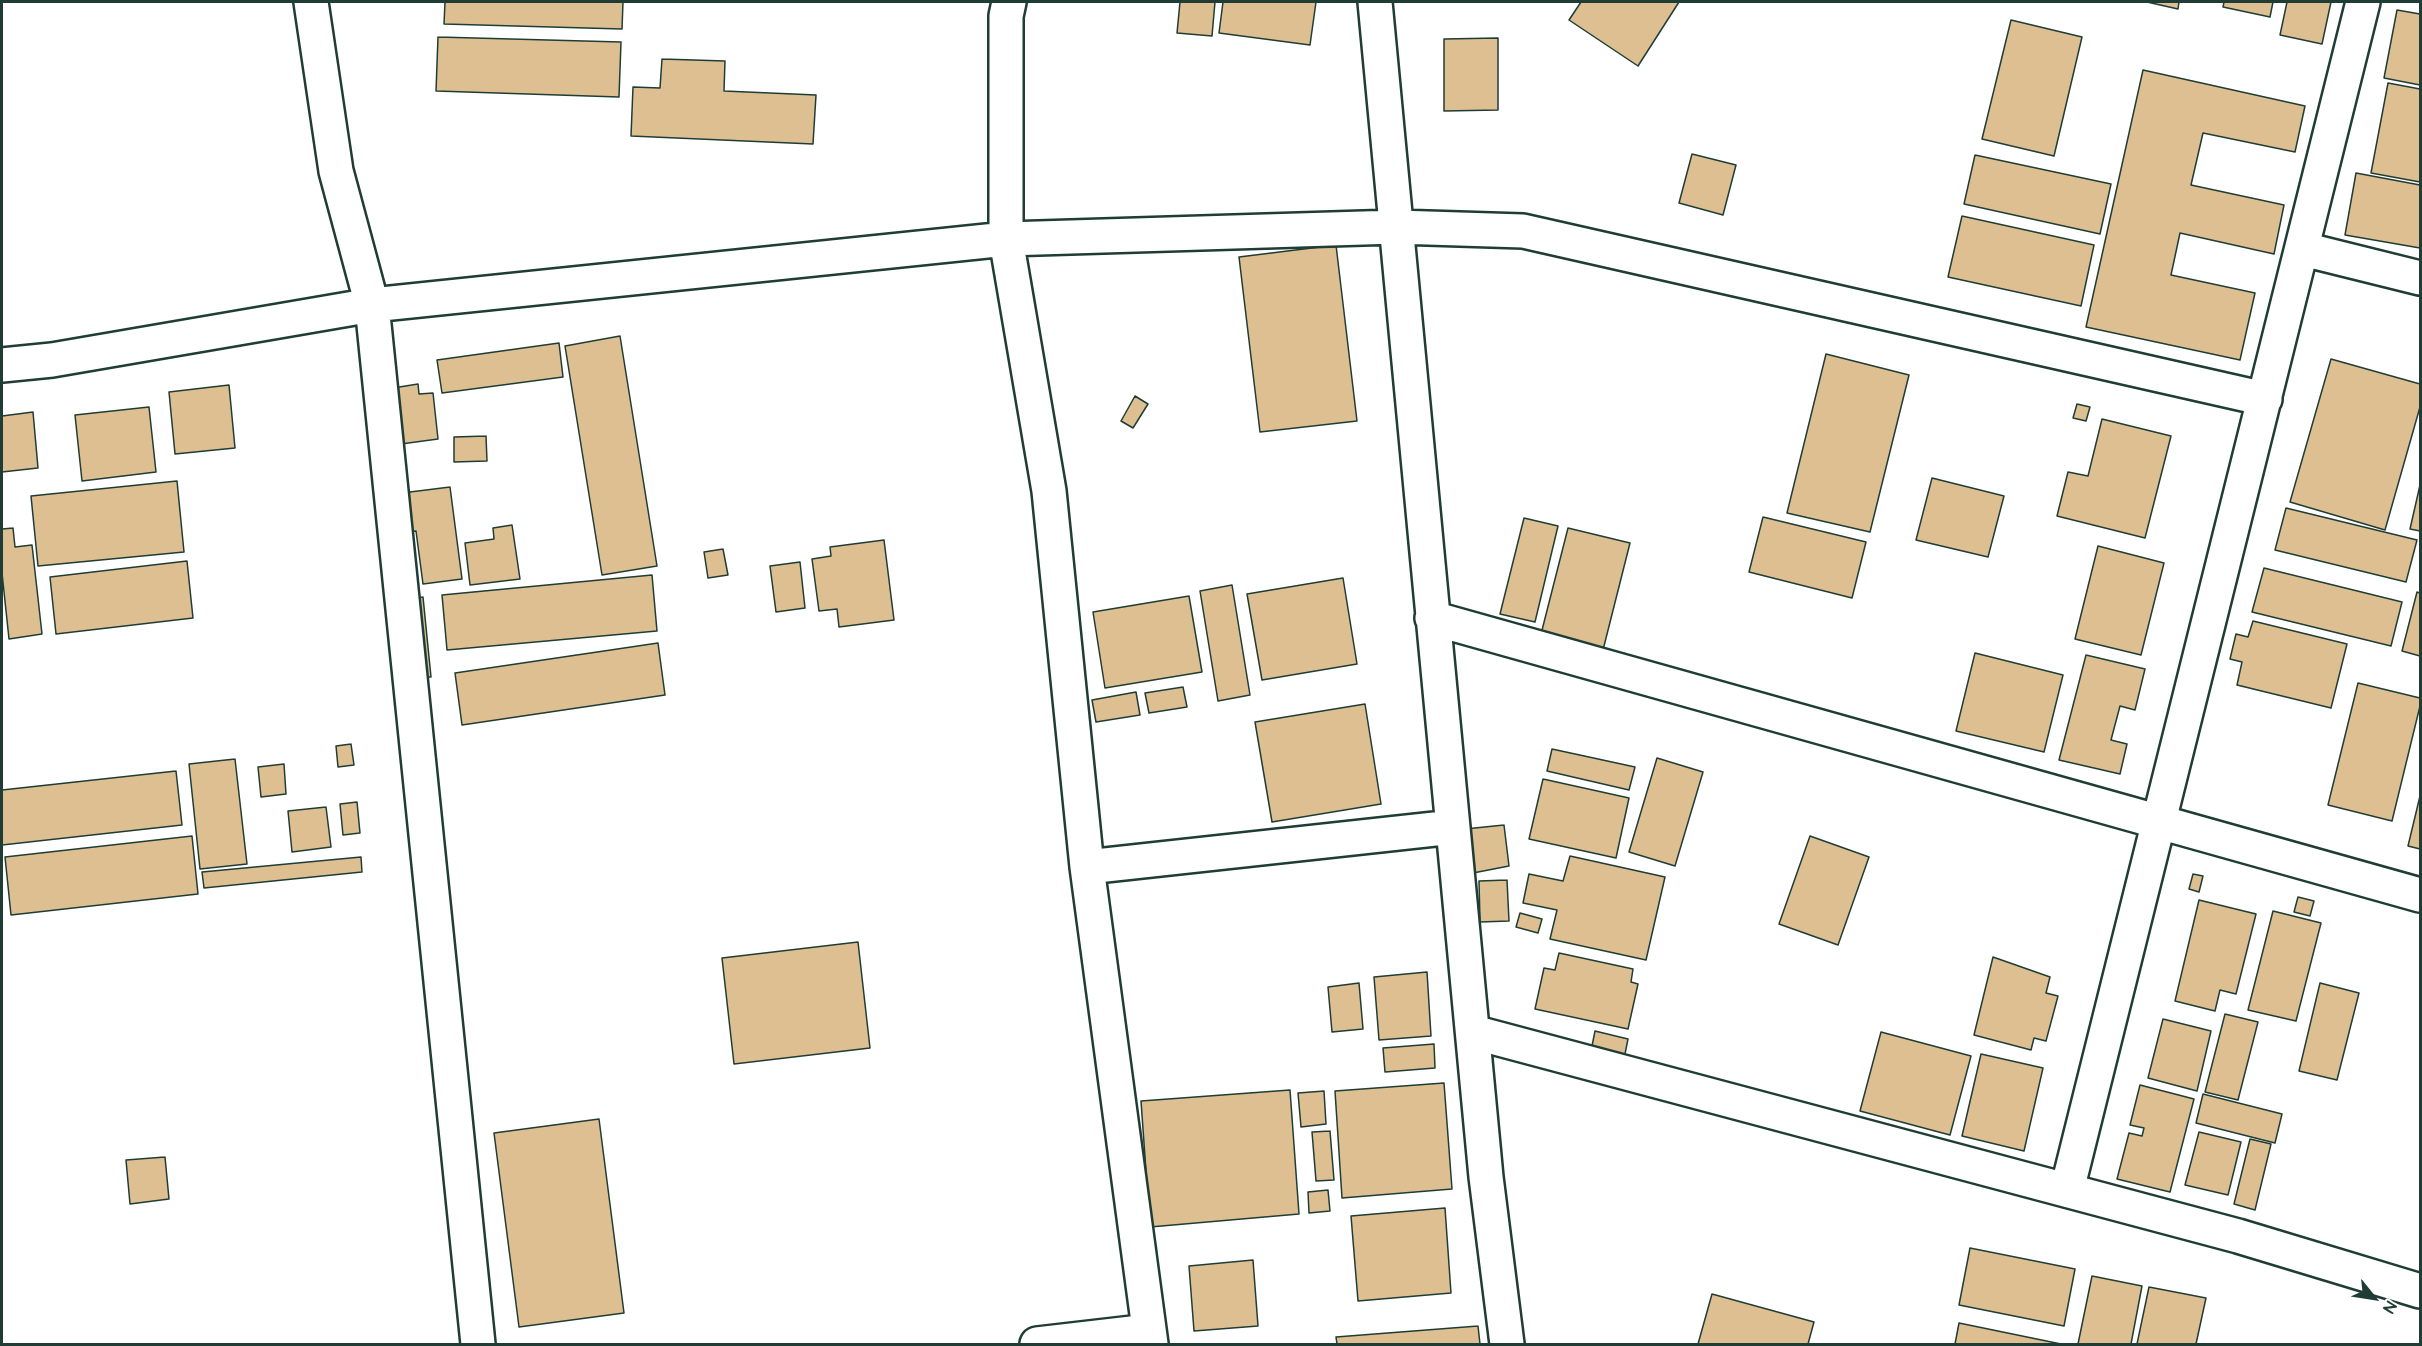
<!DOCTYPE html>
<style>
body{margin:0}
#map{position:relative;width:2422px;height:1346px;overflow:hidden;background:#fff;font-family:"Architects Daughter",sans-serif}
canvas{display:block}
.frame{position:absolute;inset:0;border:3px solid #1f3d34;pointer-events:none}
.north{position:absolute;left:2344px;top:1268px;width:60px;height:60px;-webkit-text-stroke:4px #fff;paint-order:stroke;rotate:120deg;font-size:16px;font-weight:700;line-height:24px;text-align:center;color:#1f3d34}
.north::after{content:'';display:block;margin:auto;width:21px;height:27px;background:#1f3d34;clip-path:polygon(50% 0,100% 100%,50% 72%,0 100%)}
</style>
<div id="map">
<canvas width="2422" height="1346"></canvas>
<div class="frame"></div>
<div class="north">N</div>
</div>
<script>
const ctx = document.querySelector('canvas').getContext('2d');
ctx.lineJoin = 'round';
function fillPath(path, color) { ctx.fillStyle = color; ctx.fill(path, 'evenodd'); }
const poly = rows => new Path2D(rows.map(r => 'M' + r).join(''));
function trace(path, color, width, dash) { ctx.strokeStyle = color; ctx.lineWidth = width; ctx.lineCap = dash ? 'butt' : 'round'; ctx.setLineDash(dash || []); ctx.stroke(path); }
const building = poly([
 [445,2,623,2,622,29,444,24,445,2],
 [1180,2,1215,2,1212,36,1177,33,1180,2],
 [1223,2,1316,2,1310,45,1219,33,1223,2],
 [1581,2,1679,2,1638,66,1569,20,1581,2],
 [2147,2,2179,2,2178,9,2147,2],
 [2224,2,2273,2,2270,17,2223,7,2224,2],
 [2287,2,2331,2,2322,44,2280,35,2287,2],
 [2397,10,2420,14,2420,85,2384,78,2397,10],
 [2011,20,2082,37,2054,156,1982,139,2011,20],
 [438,37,621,42,619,97,436,91,438,37],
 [1498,38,1498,110,1444,111,1444,39,1498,38],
 [662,59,725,61,724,91,816,95,813,144,631,136,633,87,660,88,662,59],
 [2143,70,2305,106,2295,152,2203,133,2191,185,2284,205,2274,254,2180,233,2171,275,2255,293,2240,360,2086,327,2143,70],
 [2388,83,2420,89,2420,182,2371,173,2388,83],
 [1692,154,1736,165,1723,215,1679,203,1692,154],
 [1975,155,2111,184,2100,234,1964,204,1975,155],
 [2356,173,2420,185,2420,248,2345,235,2356,173],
 [1962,216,2094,245,2081,306,1948,277,1962,216],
 [1336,245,1357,421,1260,432,1239,257,1336,245],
 [620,336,657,566,602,575,565,346,620,336],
 [559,343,563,377,442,393,437,360,559,343],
 [1826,354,1909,375,1870,532,1787,513,1826,354],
 [2331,359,2420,384,2420,407,2385,530,2290,502,2331,359],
 [418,384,419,394,433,393,438,439,401,444,393,388,418,384],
 [229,385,235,448,175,454,169,392,229,385],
 [1135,396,1148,404,1133,428,1121,421,1135,396],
 [2077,404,2090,407,2086,421,2073,418,2077,404],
 [149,407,156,472,82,481,75,415,149,407],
 [33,412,38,468,2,472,2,416,33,412],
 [2102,419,2171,436,2145,538,2057,516,2068,472,2088,476,2102,419],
 [486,436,487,461,454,462,454,437,486,436],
 [1932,478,2004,496,1988,557,1916,540,1932,478],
 [177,481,184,552,38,566,31,496,177,481],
 [2420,485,2420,531,2410,529,2420,485],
 [450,487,462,579,423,584,416,531,399,533,394,494,450,487],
 [2286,508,2417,540,2406,582,2275,550,2286,508],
 [1763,517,1866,542,1852,598,1749,572,1763,517],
 [1524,518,1558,526,1535,622,1500,614,1524,518],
 [512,525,520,579,470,585,465,543,494,539,493,528,512,525],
 [13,528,15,547,32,545,42,634,9,639,2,573,2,529,13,528],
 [1568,528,1630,543,1602,654,1540,638,1568,528],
 [884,540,894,620,839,627,837,609,819,611,812,559,831,556,830,547,884,540],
 [2098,546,2164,563,2141,655,2075,639,2098,546],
 [723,549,728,575,708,578,704,552,723,549],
 [187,561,193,618,56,634,50,577,187,561],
 [800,562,805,608,776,612,770,566,800,562],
 [2264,568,2402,602,2391,646,2252,612,2264,568],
 [652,575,657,631,447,650,442,595,652,575],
 [1343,578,1357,664,1262,680,1247,594,1343,578],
 [1232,585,1250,695,1218,701,1200,591,1232,585],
 [2417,592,2420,593,2420,656,2402,651,2417,592],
 [1189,596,1202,672,1105,688,1093,612,1189,596],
 [423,597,431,677,420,677,412,598,423,597],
 [2253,621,2347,644,2331,708,2237,685,2242,662,2230,659,2236,634,2248,637,2253,621],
 [658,643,665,695,462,725,455,673,658,643],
 [1975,653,2063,675,2044,752,1956,731,1975,653],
 [2086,655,2145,669,2135,710,2120,706,2111,740,2127,744,2120,774,2059,760,2086,655],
 [2358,683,2420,698,2420,706,2392,821,2328,805,2358,683],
 [1183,687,1187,707,1149,713,1145,693,1183,687],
 [1136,692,1140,715,1096,722,1092,700,1136,692],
 [1365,704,1381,804,1272,822,1255,722,1365,704],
 [351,744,354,765,338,767,336,746,351,744],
 [1552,749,1635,767,1629,790,1547,771,1552,749],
 [1657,758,1703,772,1675,866,1629,852,1657,758],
 [235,759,247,864,200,869,189,764,235,759],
 [284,764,286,794,261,797,258,767,284,764],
 [176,771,182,825,2,845,2,790,176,771],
 [1543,779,1629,798,1616,858,1529,839,1543,779],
 [2420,796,2420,849,2408,846,2420,796],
 [357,802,360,833,343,835,340,804,357,802],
 [326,807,331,847,292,852,288,811,326,807],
 [1504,825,1509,866,1473,873,1465,829,1504,825],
 [192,836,198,894,11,915,5,857,192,836],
 [1810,836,1869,857,1838,945,1779,924,1810,836],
 [1570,856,1665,877,1646,960,1550,939,1557,910,1523,903,1529,874,1563,881,1570,856],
 [361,857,362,872,204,888,202,872,361,857],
 [2193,874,2203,876,2199,892,2189,889,2193,874],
 [1507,880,1509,921,1480,922,1479,881,1507,880],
 [2298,897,2314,901,2310,916,2294,912,2298,897],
 [2199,900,2256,914,2236,994,2220,990,2215,1011,2175,1001,2199,900],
 [2273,911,2321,923,2296,1021,2248,1010,2273,911],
 [1520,913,1542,919,1538,933,1516,927,1520,913],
 [858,942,870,1048,734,1064,722,958,858,942],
 [1559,953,1633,969,1631,982,1638,984,1628,1029,1535,1009,1544,968,1555,970,1559,953],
 [1993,957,2050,977,2046,993,2058,996,2046,1041,2034,1038,2031,1050,1974,1035,1993,957],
 [1427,972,1431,1036,1379,1040,1374,977,1427,972],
 [1359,983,1363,1029,1332,1032,1328,987,1359,983],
 [2320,983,2359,993,2337,1080,2299,1071,2320,983],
 [2225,1014,2258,1022,2238,1100,2205,1092,2225,1014],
 [2163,1019,2211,1031,2197,1091,2148,1078,2163,1019],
 [1595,1031,1628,1039,1623,1064,1590,1056,1595,1031],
 [1881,1032,1971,1056,1950,1135,1860,1111,1881,1032],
 [1434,1044,1435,1068,1385,1072,1383,1048,1434,1044],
 [1981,1054,2043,1068,2024,1151,1962,1136,1981,1054],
 [1444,1083,1452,1189,1342,1198,1335,1091,1444,1083],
 [2140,1085,2194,1099,2170,1192,2117,1179,2129,1133,2142,1136,2144,1128,2130,1125,2140,1085],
 [1290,1090,1299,1214,1150,1227,1141,1101,1290,1090],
 [1324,1091,1326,1124,1301,1127,1298,1093,1324,1091],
 [2203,1094,2282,1114,2275,1143,2196,1123,2203,1094],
 [599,1119,624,1313,519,1327,494,1133,599,1119],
 [1330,1131,1334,1180,1316,1181,1312,1132,1330,1131],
 [2199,1132,2241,1142,2228,1195,2185,1185,2199,1132],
 [2250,1139,2271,1144,2255,1210,2234,1204,2250,1139],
 [165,1157,169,1199,130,1204,126,1160,165,1157],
 [1328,1190,1330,1211,1309,1213,1308,1192,1328,1190],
 [1445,1208,1451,1293,1358,1301,1351,1216,1445,1208],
 [1970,1248,2075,1269,2064,1326,1959,1305,1970,1248],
 [1253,1260,1258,1326,1194,1331,1189,1266,1253,1260],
 [2092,1276,2142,1286,2131,1344,2078,1344,2092,1276],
 [2149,1287,2206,1298,2196,1344,2137,1344,2149,1287],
 [1712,1294,1814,1322,1808,1344,1698,1344,1712,1294],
 [1959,1323,2061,1344,1955,1344,1959,1323],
 [1478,1326,1480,1344,1337,1344,1336,1337,1478,1326]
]);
const street = poly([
 [311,2,336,171,372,305,478,1344],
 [1009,2,1006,16,1006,239,1049,491,1087,867,1151,1344],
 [1375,2,1486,1177,1507,1344],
 [2303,249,2420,278],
 [2,365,52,360,372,305,1006,239,1396,227,1523,231,2265,399],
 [1432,618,2420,895],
 [1087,867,1453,827],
 [1473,1032,2238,1236,2420,1291],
 [2067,1190,2363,2],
 [1037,1344,1149,1331]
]);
fillPath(building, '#ddbf91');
trace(building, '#1f3d34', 1.5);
trace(street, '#1f3d34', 38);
trace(street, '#fff', 33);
</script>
